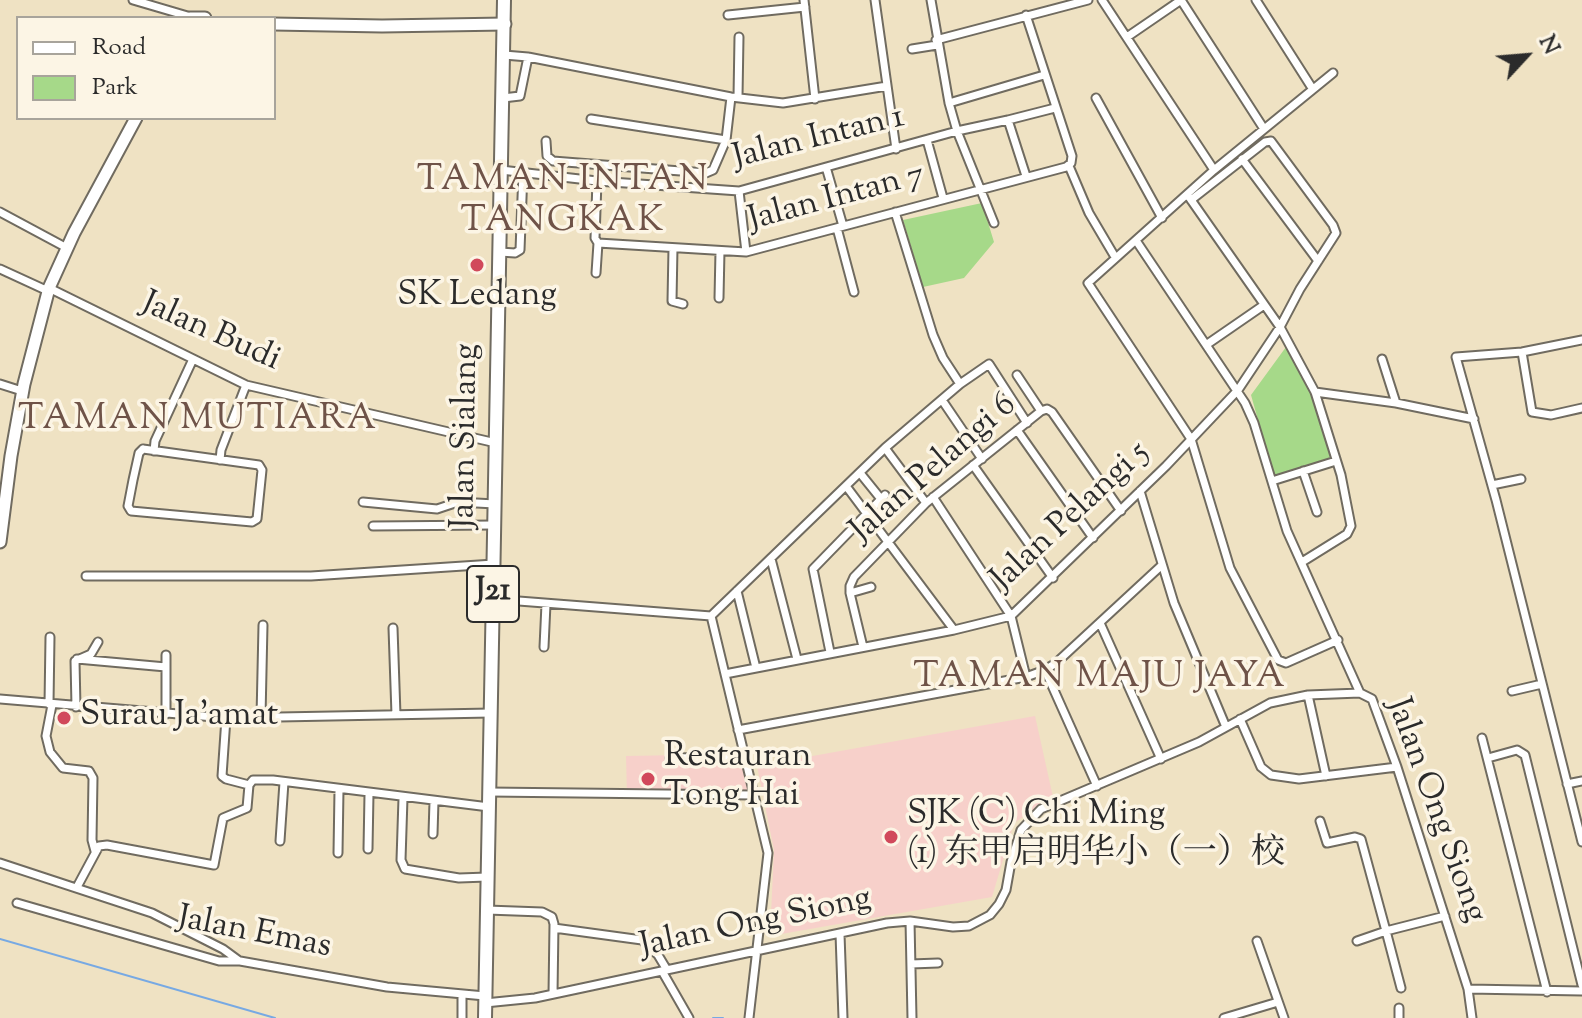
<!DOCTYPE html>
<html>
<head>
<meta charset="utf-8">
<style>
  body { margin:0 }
  #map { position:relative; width:1582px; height:1018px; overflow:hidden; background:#efe2c3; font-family:"Sorts Mill Goudy",serif }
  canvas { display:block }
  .legend { position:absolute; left:16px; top:16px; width:260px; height:104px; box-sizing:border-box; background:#fcf5e5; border:2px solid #a8a49b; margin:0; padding:10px 14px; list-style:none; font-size:24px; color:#2b2b2b }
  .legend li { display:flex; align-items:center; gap:16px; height:40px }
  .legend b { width:40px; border:2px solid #a8a49b }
  .north { position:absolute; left:1486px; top:16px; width:80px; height:80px; -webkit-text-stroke:6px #fcf5e5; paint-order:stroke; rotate:64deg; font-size:22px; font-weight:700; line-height:32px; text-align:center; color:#2b2b2b }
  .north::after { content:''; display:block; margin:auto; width:28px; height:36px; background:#2b2b2b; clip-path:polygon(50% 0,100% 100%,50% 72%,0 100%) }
</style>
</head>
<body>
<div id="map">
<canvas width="1582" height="1018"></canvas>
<ul class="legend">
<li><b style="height:10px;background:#fff"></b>Road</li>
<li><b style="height:22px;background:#a6d989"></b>Park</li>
</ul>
<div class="north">N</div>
</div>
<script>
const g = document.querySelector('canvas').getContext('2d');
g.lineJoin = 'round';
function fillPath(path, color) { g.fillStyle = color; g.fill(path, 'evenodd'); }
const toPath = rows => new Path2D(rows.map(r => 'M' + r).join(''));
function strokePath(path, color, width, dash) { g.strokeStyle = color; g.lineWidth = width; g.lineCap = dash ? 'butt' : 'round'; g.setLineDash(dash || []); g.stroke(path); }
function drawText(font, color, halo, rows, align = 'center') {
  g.font = font + ' "Sorts Mill Goudy","Noto Serif SC",serif'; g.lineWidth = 7; g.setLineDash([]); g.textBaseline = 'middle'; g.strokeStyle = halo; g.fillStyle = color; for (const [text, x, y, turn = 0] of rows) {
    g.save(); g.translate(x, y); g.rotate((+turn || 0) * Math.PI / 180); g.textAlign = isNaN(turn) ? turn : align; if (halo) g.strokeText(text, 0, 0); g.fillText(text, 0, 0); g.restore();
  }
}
const built = toPath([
  [1035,716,1053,797,1014,823,992,897,770,936,774,850,757,766],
  [741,754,751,798,627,796,626,756]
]);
const green = toPath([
  [982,203,994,242,964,278,923,287,903,220],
  [1286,347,1310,389,1332,458,1274,477,1251,395]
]);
const stream = toPath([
  [0,939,275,1018],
  [713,1018,723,1018]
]);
const street = toPath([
  [133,0,191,17],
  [804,0,815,99],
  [875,0,896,149],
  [931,0,949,103,957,131,994,223],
  [1102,0,1214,170],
  [1181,0,1264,129],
  [1256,0,1312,88],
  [728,15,805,7],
  [1127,37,1181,0],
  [936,40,1088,0],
  [912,49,937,45],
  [504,55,528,57,731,97,783,103,887,86],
  [1333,73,1214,170,1088,283,1191,439,1230,568,1278,660,1286,663,1338,640],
  [738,97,739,37],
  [503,98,520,96,528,57],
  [1096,98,1162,218],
  [949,103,1044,75],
  [591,119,726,140,731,97],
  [927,140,943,198],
  [546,141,547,156,553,161,706,173,713,170,726,140],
  [1242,159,1318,261],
  [1069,166,1089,213,1115,257],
  [826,167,843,226],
  [501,170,597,181,739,191,957,131,1008,120],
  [1026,176,1008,120,1055,108],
  [597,181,595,238,598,243,746,252,1066,167,1071,163,1072,156,1026,15],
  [739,191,746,252],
  [1189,197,1280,327,1315,392,1341,475,1351,526,1347,534,1302,562],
  [0,212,67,248],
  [895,212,933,335,943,358,960,384],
  [837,228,854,292],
  [1137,242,1245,403,1254,423,1287,531,1360,693],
  [673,248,672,301,683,304],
  [500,252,515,253,520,250,523,172],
  [0,269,48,291],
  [596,273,598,243],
  [49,288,246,385,496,443],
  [719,298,720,251],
  [1582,340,1522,352,1456,357,1496,500,1582,842],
  [1206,345,1264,305],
  [1522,352,1532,412,1551,415,1582,408],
  [1382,359,1396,403],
  [1017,375,1041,411],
  [0,384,22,391],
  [1315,392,1396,403,1474,419],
  [942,400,982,459],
  [1017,430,1093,538],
  [885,448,926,503],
  [143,449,259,465,262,470,257,519,252,522,131,511,128,506,133,480,139,453,143,449],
  [154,451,155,441,193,359],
  [220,460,221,450,246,385],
  [973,465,1053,578],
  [1303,471,1317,512],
  [860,473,881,499],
  [1272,481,1336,461],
  [1492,485,1521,479],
  [846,486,954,630],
  [1140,491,1174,603,1226,727],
  [933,497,1011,616,1026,677],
  [363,502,437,509,458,502,495,504],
  [373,526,494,525],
  [771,559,797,659],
  [86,576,311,576,494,564],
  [737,591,756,668],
  [850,593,871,587],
  [493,599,711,616],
  [711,616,885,448,960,384,989,364,1027,423],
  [711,616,768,853,749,1018],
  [1100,623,1161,759],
  [393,628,396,715],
  [544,647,546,604],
  [863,647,850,593,850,586,854,577,926,503,1041,411,1047,409,1052,412,1121,511],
  [830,652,813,569,885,495],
  [77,659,166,667],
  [1045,670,1097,786],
  [725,674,954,630,1011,616,1166,466,1238,390,1280,327,1300,289,1336,233,1333,225,1271,141,1265,142,1191,200],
  [1512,691,1542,684],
  [1308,695,1326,776],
  [0,699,226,718,491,713],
  [49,704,50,637],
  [52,705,46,736,50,752,63,768,89,771,93,778,92,840,95,851],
  [76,707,75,661,91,654,98,642],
  [166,714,166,655],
  [261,717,263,625],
  [226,718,222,776,226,779,249,785],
  [1240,719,1261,767,1271,775,1299,779,1397,767],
  [738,730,1026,677,1045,670,1056,663,1162,565],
  [1482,738,1547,992],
  [670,758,744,757],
  [1488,758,1517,750,1525,755,1582,985],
  [1567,784,1582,781],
  [489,792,753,795],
  [403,798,401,860,405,869,459,878,487,877],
  [1320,821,1327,843,1355,837,1361,839,1386,931,1445,916],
  [433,834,434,801],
  [280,841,284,782],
  [368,849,369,794],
  [338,853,339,790],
  [0,863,152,913,223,949,238,960],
  [77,887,99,846,107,845,214,865,223,818,247,808,249,785,253,780,273,780,489,807],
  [17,903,219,961,240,961,387,987,485,996],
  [487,910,542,912,552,917,554,924,553,994],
  [910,921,912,1018],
  [554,928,642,940,658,955,667,970],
  [840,934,843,1018],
  [1257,941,1284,1018],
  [1357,941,1386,931,1401,988],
  [911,964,938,963],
  [662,971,689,1018],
  [1468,989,1582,991],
  [485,1003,535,998,887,923,910,921,953,927,969,926,990,915,999,904,1006,890,1011,862,1021,830,1041,809,1199,742,1270,703,1308,695,1360,693,1372,699,1397,767,1468,989,1472,1018],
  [1399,1008,1399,1018],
  [462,1018,462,994],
  [1224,1018,1278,1002]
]);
const secondary = toPath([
  [190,18,205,18],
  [274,24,382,26,505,24],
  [0,542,11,456,24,384,49,288,74,233,136,118]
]);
const primary = toPath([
  [485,1018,504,0]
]);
const markers = [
  [477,265,8,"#d1495b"],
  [64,718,8,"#d1495b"],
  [648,779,8,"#d1495b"],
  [891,837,8,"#d1495b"]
];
const shields = [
  [493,594,52]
];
const shieldNames = [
  ["J21",493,594]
];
const streetNames = [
  ["Jalan Intan 1",819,140,-14],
  ["Jalan Intan 7",837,200,-15],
  ["Jalan Budi",210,334,24],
  ["Jalan Sialang",468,436,-89],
  ["Jalan Pelangi 6",935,470,-41],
  ["Jalan Pelangi 5",1072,518,-43],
  ["Jalan Ong Siong",1434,811,70],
  ["Jalan Ong Siong",756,925,-12],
  ["Jalan Emas",254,935,11]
];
const poiNames = [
  ["SK Ledang",477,298,"center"],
  ["Surau Ja'amat",80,718],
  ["Restauran",664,759],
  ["Tong Hai",664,798],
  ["SJK (C) Chi Ming",907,817],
  ["(1) 东甲启明华小（一）校",907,856]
];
const neighbourhoodNames = [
  ["TAMAN INTAN",563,183],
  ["TANGKAK",563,224],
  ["TAMAN MUTIARA",198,422],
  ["TAMAN MAJU JAYA",1100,680]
];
fillPath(built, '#f7d0ca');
fillPath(green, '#a6d989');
strokePath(stream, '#77a9e3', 2);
strokePath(street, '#706b60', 11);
strokePath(secondary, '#706b60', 15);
strokePath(primary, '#706b60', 16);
strokePath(street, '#fff', 7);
strokePath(secondary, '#fff', 11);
strokePath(primary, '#fff', 12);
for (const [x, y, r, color] of markers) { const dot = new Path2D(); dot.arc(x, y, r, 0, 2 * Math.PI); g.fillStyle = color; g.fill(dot); strokePath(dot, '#fcf5e5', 3); }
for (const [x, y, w] of shields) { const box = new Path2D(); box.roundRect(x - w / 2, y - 28, w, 56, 6); g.fillStyle = '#fcf5e5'; g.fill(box); strokePath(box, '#2b2b2b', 2); }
drawText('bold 32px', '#2b2b2b', null, shieldNames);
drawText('34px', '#2b2b2b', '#fcf5e5', streetNames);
drawText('34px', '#2b2b2b', '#fcf5e5', poiNames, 'left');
g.letterSpacing = '2px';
drawText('36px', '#6f5348', '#fcf5e5', neighbourhoodNames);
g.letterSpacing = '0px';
</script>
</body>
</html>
